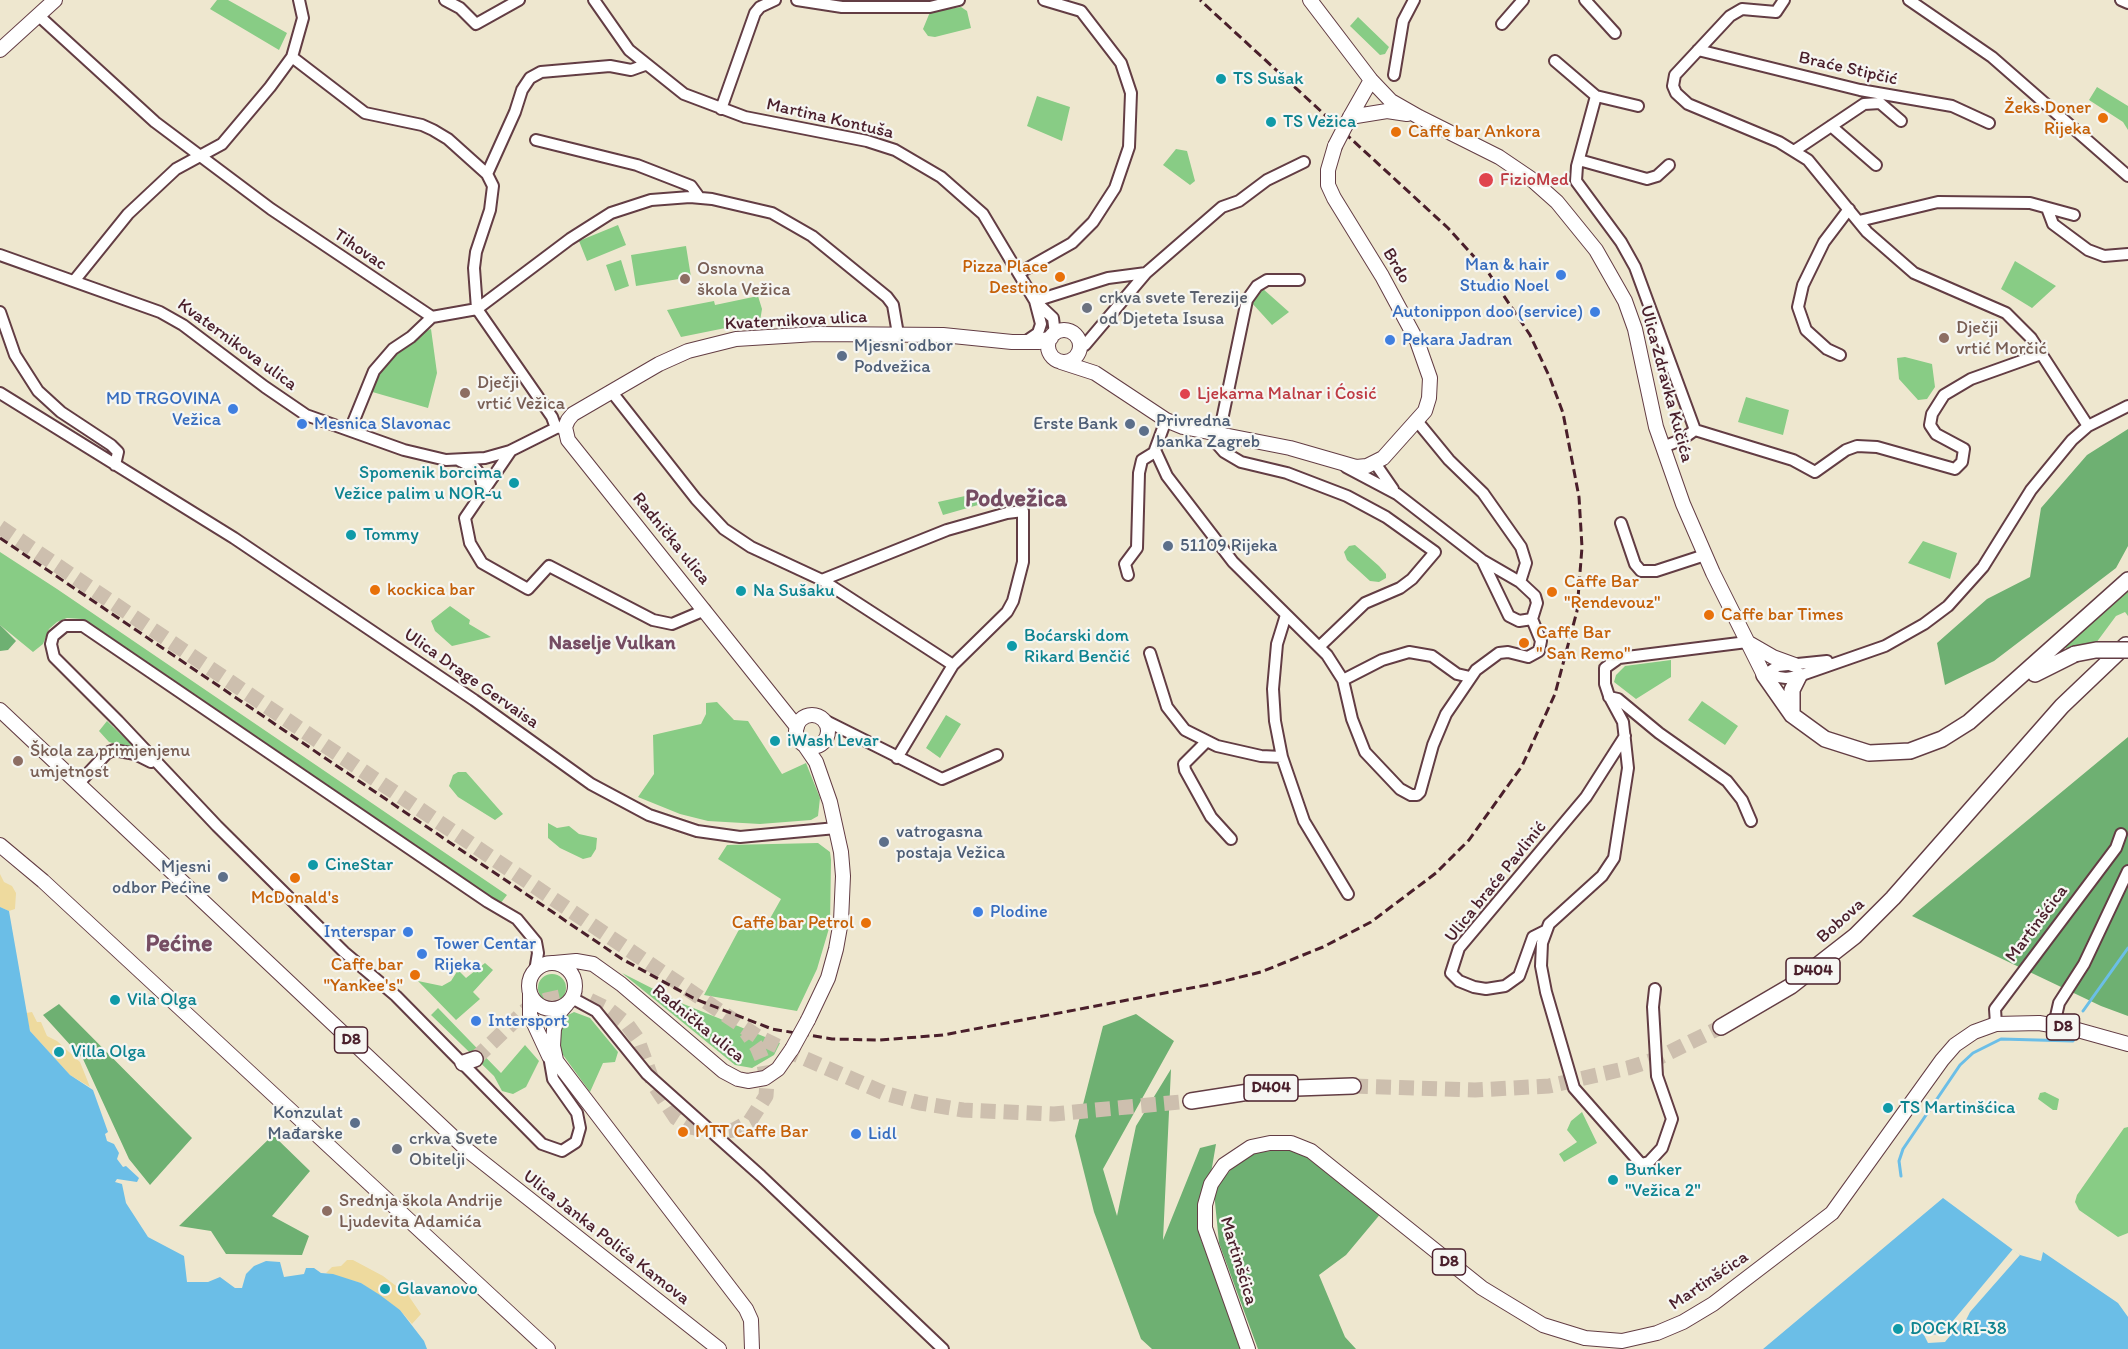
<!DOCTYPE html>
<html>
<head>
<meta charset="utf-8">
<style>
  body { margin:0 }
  canvas { display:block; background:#eee7cf }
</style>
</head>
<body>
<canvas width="2128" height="1349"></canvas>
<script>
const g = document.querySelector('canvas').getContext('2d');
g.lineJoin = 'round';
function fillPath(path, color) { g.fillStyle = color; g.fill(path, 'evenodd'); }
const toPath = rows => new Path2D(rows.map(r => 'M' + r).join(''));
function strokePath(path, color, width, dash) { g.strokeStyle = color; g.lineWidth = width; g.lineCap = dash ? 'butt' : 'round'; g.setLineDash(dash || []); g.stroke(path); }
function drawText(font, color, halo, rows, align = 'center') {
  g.font = font + ' Itim,sans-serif'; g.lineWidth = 4.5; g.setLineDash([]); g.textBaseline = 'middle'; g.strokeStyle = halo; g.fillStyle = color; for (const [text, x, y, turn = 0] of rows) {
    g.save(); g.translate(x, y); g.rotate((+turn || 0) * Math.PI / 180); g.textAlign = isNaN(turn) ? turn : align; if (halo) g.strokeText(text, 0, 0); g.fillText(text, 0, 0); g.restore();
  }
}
const green = toPath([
  [217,0,228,0,287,33,279,50,210,9],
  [961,7,967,11,971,28,935,37,928,36,923,29,930,12],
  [1358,17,1389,47,1385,54,1380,55,1350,26],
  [2097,87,2128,106,2128,130,2123,122,2089,100],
  [1037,96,1070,107,1062,141,1027,126],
  [1176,149,1187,151,1195,181,1190,185,1163,165],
  [618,225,626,245,587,261,579,241],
  [686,246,691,277,636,286,631,255],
  [621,260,629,286,615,291,606,265],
  [2015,261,2056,286,2032,308,2001,289],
  [1262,288,1289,312,1272,325,1251,302],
  [758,296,762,309,760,321,681,337,667,310,714,301,715,305],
  [431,329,437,373,428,408,369,391,380,370,392,355,419,334],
  [1905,357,1932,364,1935,387,1927,399,1918,400,1899,379,1897,358],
  [1746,397,1789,410,1783,435,1738,422],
  [974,494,978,505,943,515,938,502],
  [1923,541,1957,553,1950,579,1908,563],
  [1355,545,1379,566,1386,574,1386,578,1379,582,1370,581,1347,560,1344,552,1349,546],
  [0,552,57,589,507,895,500,904,82,619,67,618,57,622,49,629,43,644,33,652,0,625],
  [2128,591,2128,616,2125,612,2116,616,2096,643,2068,650,2065,647],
  [450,606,470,620,469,624,491,637,452,646,435,631,431,621],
  [1671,660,1671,677,1636,699,1614,682,1616,675,1625,666],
  [1702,701,1738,726,1725,745,1688,720],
  [717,702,734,720,748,721,782,774,806,763,820,798,818,816,811,820,760,824,708,821,680,814,638,797,654,774,653,735,701,724,706,714,706,703],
  [946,715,961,724,940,758,926,748],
  [107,721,133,746,131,748,109,742,99,731],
  [458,772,466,772,503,814,495,820,458,797,449,786,453,775],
  [548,823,557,828,569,826,579,834,597,838,596,849,591,857,583,859,560,848,548,838],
  [818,843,830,852,831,860,830,925,817,969,797,1011,704,995,743,922,763,931,781,899,718,859,727,845],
  [485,963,493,970,473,992,480,999,456,1020,418,981,442,986,451,981,458,970,466,978],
  [622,973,681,1003,780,1043,774,1055,752,1068,735,1065],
  '538 988a14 14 0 1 1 28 0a14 14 0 1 1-28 0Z',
  [438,1008,501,1073,525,1045,539,1061,526,1087,513,1094,502,1091,494,1076,431,1015],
  [574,1012,590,1018,618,1052,615,1062,603,1063,590,1092,558,1048,564,1017],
  [2045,1092,2059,1099,2057,1110,2053,1110,2038,1099,2040,1093],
  [1582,1112,1597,1143,1564,1162,1559,1154,1577,1142,1567,1130,1571,1121],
  [2128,1127,2128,1233,2118,1237,2079,1210,2075,1202,2077,1195,2124,1128]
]);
const forest = toPath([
  [2128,429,2128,546,2116,568,1994,661,1945,685,1937,643,1987,599,2030,577,2041,508,2087,455],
  [0,625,16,641,8,650,0,651],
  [2128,737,2128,1016,2101,1006,1912,916],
  [59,1004,192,1138,150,1185,129,1159,83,1059,43,1015],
  [1136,1014,1174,1041,1103,1169,1117,1216,1136,1126,1171,1069,1163,1240,1200,1148,1216,1144,1200,1237,1242,1349,1152,1349,1141,1339,1094,1212,1075,1136,1103,1026],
  [273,1135,310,1171,272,1216,309,1236,302,1255,226,1254,211,1231,179,1226],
  [1297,1149,1382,1212,1346,1255,1319,1275,1345,1337,1356,1349,1258,1349,1219,1243,1214,1192,1225,1176,1238,1162,1258,1152]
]);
const sand = toPath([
  [0,874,4,882,12,886,16,893,15,909,9,911,0,907],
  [32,1012,37,1022,41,1022,47,1036,57,1041,80,1062,90,1087,70,1075,30,1031,26,1013],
  [347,1260,353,1260,383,1276,408,1295,421,1314,412,1324,400,1310,361,1283,326,1273,332,1267,341,1266]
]);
const water = toPath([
  [0,907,9,911,30,1031,70,1075,93,1090,108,1132,105,1134,107,1141,114,1144,119,1153,117,1159,123,1167,126,1166,139,1178,137,1182,117,1179,115,1182,122,1184,126,1203,148,1237,184,1256,187,1282,208,1282,220,1277,235,1288,242,1288,246,1274,254,1266,266,1261,280,1262,284,1277,304,1274,306,1268,314,1268,321,1273,333,1274,361,1283,380,1295,400,1310,424,1341,427,1349,0,1349],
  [1943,1198,2020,1255,2041,1261,2043,1252,2118,1303,2128,1317,2128,1349,1763,1349]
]);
const pier = toPath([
  [2013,1249,2020,1255,1970,1312,1964,1324,1962,1321,1945,1342,1928,1343,1924,1335,1942,1334]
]);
const stream = toPath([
  [2083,1011,2128,948],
  [1901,1176,1899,1161,1903,1149,1960,1065,1973,1053,2001,1039,2073,1041,2075,1038]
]);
const highwayTunnel = toPath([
  [0,527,705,1001,757,1036,790,1052,884,1093,920,1103,963,1110,1054,1114,1191,1101],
  [475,1059,528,1008,546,1000,565,996,587,999,608,1009,626,1023,637,1038,654,1085,676,1118,690,1127,716,1132,734,1130,750,1121,766,1096,767,1081,764,1064,757,1047,746,1032],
  [1353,1086,1475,1090,1549,1086,1628,1068,1656,1059,1721,1027]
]);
const minor = toPath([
  [445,0,460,8,476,24,519,0],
  [594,0,629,50,684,94,745,117,867,141,895,150,941,177,983,214,1035,301,1041,324,1038,333,1025,342],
  [797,0,842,7,930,7,959,0],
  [1585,0,1615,33],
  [1784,0,1776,12,1742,9,1730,16,1675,75,1673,86,1676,93,1688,104,1779,142,1808,160,1867,232,1914,273,2006,313,2031,338,2088,426],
  [1909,0,1992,57,2128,176],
  [2121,0,2128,3],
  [39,16,155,122,271,209,432,317,477,309,570,239,611,213,651,200,690,197,712,199,772,213,812,236,887,297,893,305,898,334],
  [1502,24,1523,0],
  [1698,50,1860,90,1952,106,1989,123],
  [292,57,365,113,422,125,433,130,448,139,487,174,493,186,490,210,476,252,474,268,477,309,552,417,556,428],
  [1555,61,1596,96,1577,166,1576,181,1621,242,1635,267,1695,430],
  [1394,75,1403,21,1414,0],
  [1596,96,1638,106],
  [721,109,755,13,760,7,775,0],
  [1831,126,1876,165],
  [536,140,637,165,691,186,699,197],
  [1794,151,1864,104,1880,103,1901,121],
  [1579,160,1647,179,1657,176,1669,165],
  [487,174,515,112,522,90,530,78,541,72,610,66,631,70,645,65],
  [2047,208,2053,224,2088,250,2104,256,2128,254],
  [1859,221,1938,202,2030,203,2074,215],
  [0,255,160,312,183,325,265,387,306,415,404,450,446,460,485,458,510,451,556,428,565,427],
  [1019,273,1072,243,1093,222,1115,188,1129,147,1131,93,1121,63,1081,11,1044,0],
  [1299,280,1267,280,1257,286,1247,300,1217,444,1224,452,1241,462,1287,473,1347,496,1386,517,1435,552,1412,579,1400,588,1365,603,1319,647],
  [74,281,128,214,176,169,222,144,270,87,292,57,303,18,299,0],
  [1035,301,1108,278,1146,273],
  [1035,301,1053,318,1055,334],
  [0,312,15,355,38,391,61,412,111,445,118,452,115,465],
  [1085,345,1146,273,1222,207,1239,201,1267,180,1304,162],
  [1840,355,1827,349,1806,330,1798,307,1803,285,1824,242,1849,209],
  [611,391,696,499,724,529,751,547,822,580,953,665],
  [0,393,234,538,474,700,591,784,649,815,697,831,740,837,836,828],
  [1166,420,1155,450,1167,476,1233,562,1327,655,1343,680,1352,719,1365,752,1400,789,1411,795,1417,795,1420,792,1433,745,1446,714,1476,670,1499,653,1508,652,1528,657,1539,651,1541,641,1532,619],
  [1417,421,1449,460,1483,493,1521,547,1526,563,1520,582],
  [350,430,374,371,393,349,411,337,432,317],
  [1695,430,1793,460,1815,472,1846,450,1857,446,1877,447,1955,469,1962,462,1964,449,1936,434,1930,425,1932,414,1944,395,1971,379,2041,354],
  [1663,447,1681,440,1695,430],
  [510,452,465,518,470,543,482,563,528,589,549,566,653,620,672,624,705,610],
  [460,461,475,468,480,474,483,489],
  [1375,463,1393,489],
  [1346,467,1397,494,1482,560,1520,582,1535,596,1537,603,1532,619,1519,621,1509,616,1482,560],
  [1621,523,1635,564,1641,571,1656,571,1705,555],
  [1128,575,1125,564,1137,548,1139,473,1142,460,1155,452],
  [822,580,947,530,1007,513,1023,511,1023,562,1013,601,1007,612,953,665,897,758],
  [1286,615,1277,644,1273,689,1275,721,1282,757,1304,821,1348,894],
  [1150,653,1167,707,1185,730,1217,746,1261,756,1282,757],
  [1764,675,1786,678,1799,676,1885,646,1924,624,1948,606,1983,567,2031,490,2072,440,2088,426,2128,406],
  [1764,675,1778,666,1827,661],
  [1343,680,1382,660,1409,652,1432,656,1457,674,1470,677],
  [1609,697,1618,699,1659,733,1727,781,1742,800,1751,821],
  [822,719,942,779,997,755],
  [1205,743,1184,764,1185,770,1211,817,1231,839],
  [79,783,107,753,114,750,135,754,151,762],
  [1545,931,1533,937,1519,976,1505,986,1486,989,1474,987,1459,981,1451,973,1459,948,1586,797,1625,736],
  [535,971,538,953,536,942,517,919,488,902,83,626,65,626,53,636,51,644,54,657,118,721,217,826,344,952,396,996,542,1144,562,1151,576,1142,580,1128,577,1113,553,1079,549,1056],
  [1655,989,1653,1007,1657,1076,1672,1119,1662,1148,1649,1162,1641,1164,1574,1088,1546,992,1541,966,1542,943,1549,924,1602,876,1614,858,1628,768,1623,722,1609,696,1605,684,1605,668,1619,658,1747,642],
  [572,998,596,1011,647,1074,761,1176,943,1349],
  [1996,1024,1995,1009,2116,848,2121,834],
  [2054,1025,2059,1003,2084,964,2128,871]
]);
const major = toPath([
  [1310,0,1371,80,1391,101,1419,117,1499,157,1530,178,1557,202,1596,250,1625,301,1635,329,1656,427,1683,504,1713,573,1764,675],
  [0,50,55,0],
  [1350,117,1387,111,1407,114],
  [1350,117,1371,80],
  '1048 346a16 16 0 1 1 32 0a16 16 0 1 1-32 0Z',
  [1061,362,1095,373,1166,420,1183,427,1290,448,1356,467,1367,466,1383,458,1425,411,1429,398,1430,378,1417,341,1382,276,1334,198,1328,185,1328,170,1335,146],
  [1747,642,1773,657,1795,665],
  [0,710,466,1149,719,1349],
  '796 731a16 16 0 1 1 32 0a16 16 0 1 1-32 0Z',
  [797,727,568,440,565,427,568,420,573,414,659,364,688,351,736,339,816,334,943,335,1012,342,1039,342,1051,338],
  [803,743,816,762,830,802,841,852,843,876,841,921,836,949,828,978,808,1020],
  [0,845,43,881,548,1349],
  [554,963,576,961,593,964,621,984,723,1071,738,1079,748,1081,765,1078,778,1069,792,1049],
  '529 986a23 23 0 1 1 46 0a23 23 0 1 1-46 0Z',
  [530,992,530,1015,549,1056,557,1062,746,1309,751,1320,752,1349],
  [556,1060,553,1046,554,1029,560,1012,567,1004],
  [1248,1349,1205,1228,1205,1205,1211,1184,1224,1165,1251,1147,1270,1143,1291,1143,1311,1151,1482,1288,1543,1325,1585,1338,1622,1341,1657,1333,1683,1322,1713,1304,1832,1213,1942,1060,1955,1045,1974,1032,1996,1024,2039,1023,2074,1029,2128,1044]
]);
const highway = toPath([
  [2035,674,2075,654],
  [1764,675,1792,715,1825,739,1869,753,1910,751,1942,739,1969,722,2128,580],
  [1792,715,1792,690,1799,676],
  [1721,1027,1791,986,1855,936,1893,898,2062,706,2126,645],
  [463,1063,475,1059],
  [1191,1101,1268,1089,1353,1086]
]);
const rail = toPath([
  [0,538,622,959,695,999,772,1029,832,1039,880,1040,943,1035,1212,984,1261,972,1323,947,1371,922,1436,873,1469,840,1522,766,1555,694,1577,611,1582,547,1579,497,1563,413,1550,378,1530,335,1488,272,1448,228,1200,0]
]);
const majorBridge = toPath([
  [1335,146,1350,117],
  [792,1049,808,1020]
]);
const highwayBridge = toPath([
  [2075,654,2096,650,2128,650]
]);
const markers = [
  [1221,79,6,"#0f9aa8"],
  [2103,118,6,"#e8710a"],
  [1271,122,6,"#0f9aa8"],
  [1396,132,6,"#e8710a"],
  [1486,180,8,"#e0444e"],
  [1561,275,6,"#3f7fe0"],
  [1060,277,6,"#e8710a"],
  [685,279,6,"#8d6e63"],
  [1087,308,6,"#6b7280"],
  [1595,312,6,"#3f7fe0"],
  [1944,338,6,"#8d6e63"],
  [1390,340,6,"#3f7fe0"],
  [842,356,6,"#5c6f8a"],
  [465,393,6,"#8d6e63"],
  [1185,394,6,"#e0444e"],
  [233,409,6,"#3f7fe0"],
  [302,424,6,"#3f7fe0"],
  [1130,424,6,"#5c6f8a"],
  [1144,431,6,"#5c6f8a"],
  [514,483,6,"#0f9aa8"],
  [351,535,6,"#0f9aa8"],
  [1168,546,6,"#5c6f8a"],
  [375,590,6,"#e8710a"],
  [741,591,6,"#0f9aa8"],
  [1552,592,6,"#e8710a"],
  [1709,615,6,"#e8710a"],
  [1524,643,6,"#e8710a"],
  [1012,646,6,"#0f9aa8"],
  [775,741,6,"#0f9aa8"],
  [18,761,6,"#8d6e63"],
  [884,842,6,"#5c6f8a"],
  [313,865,6,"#0f9aa8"],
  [223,877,6,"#5c6f8a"],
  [295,878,6,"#e8710a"],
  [978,912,6,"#3f7fe0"],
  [866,923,6,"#e8710a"],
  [408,932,6,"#3f7fe0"],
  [422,954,6,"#3f7fe0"],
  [415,975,6,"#e8710a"],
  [115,1000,6,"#0f9aa8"],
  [476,1021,6,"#3f7fe0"],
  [59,1052,6,"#0f9aa8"],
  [1888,1108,6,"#0f9aa8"],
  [355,1123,6,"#5c6f8a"],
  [683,1132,6,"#e8710a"],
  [856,1134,6,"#3f7fe0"],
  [397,1149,6,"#6b7280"],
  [1613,1180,6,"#0f9aa8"],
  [327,1211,6,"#8d6e63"],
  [385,1289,6,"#0f9aa8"],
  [1898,1329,6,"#0f9aa8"]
];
const shields = [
  [1813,971,54],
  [2063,1027,33],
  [351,1040,33],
  [1271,1088,54],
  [1449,1262,33]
];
const shieldNames = [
  ["D404",1813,971],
  ["D8",2063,1027],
  ["D8",351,1040],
  ["D404",1271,1088],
  ["D8",1449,1262]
];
const streetNames = [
  ["Braće Stipčić",1848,69,13],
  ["Martina Kontuša",830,119,13],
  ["Tihovac",360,250,34],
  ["Brdo",1396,266,60],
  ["Kvaternikova ulica",796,321,-3],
  ["Kvaternikova ulica",237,345,36],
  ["Ulica Zdravka Kučića",1666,384,75],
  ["Radnička ulica",671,539,51],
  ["Ulica Drage Gervaisa",471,679,35],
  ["Ulica braće Pavlinić",1496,882,-51],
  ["Bobova",1841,921,-42],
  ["Martinšćica",2037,924,-53],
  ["Radnička ulica",698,1024,39],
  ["Ulica Janka Polića Kamova",606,1238,38],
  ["Martinšćica",1238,1261,73],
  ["Martinšćica",1709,1281,-34]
];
const cultureNames = [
  ["TS Sušak",1233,79],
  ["TS Vežica",1283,122],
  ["Spomenik borcima",502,473,"right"],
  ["Vežice palim u NOR-u",502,494,"right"],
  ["Tommy",363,535],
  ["Na Sušaku",753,591],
  ["Boćarski dom",1024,636],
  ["Rikard Benčić",1024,657],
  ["iWash Levar",787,741],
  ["CineStar",325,865],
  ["Vila Olga",127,1000],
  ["Villa Olga",71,1052],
  ["TS Martinšćica",1900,1108],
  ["Bunker",1625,1170],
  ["\"Vežica 2\"",1625,1191],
  ["Glavanovo",397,1289],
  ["DOCK RI-38",1910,1329]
];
const foodNames = [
  ["Žeks Doner",2091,108,"right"],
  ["Rijeka",2091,129,"right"],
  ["Caffe bar Ankora",1408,132],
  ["Pizza Place",1048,267,"right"],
  ["Destino",1048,288,"right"],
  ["Caffe Bar",1564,582],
  ["\"Rendevouz\"",1564,603],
  ["kockica bar",387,590],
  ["Caffe bar Times",1721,615],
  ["Caffe Bar",1536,633],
  ["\" San Remo\"",1536,654],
  ["McDonald's",295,898,"center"],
  ["Caffe bar Petrol",854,923,"right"],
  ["Caffe bar",403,965,"right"],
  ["\"Yankee's\"",403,986,"right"],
  ["MTT Caffe Bar",695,1132]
];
const healthNames = [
  ["FizioMed",1500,180],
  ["Ljekarna Malnar i Ćosić",1197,394]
];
const shopNames = [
  ["Man & hair",1549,265,"right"],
  ["Studio Noel",1549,286,"right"],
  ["Autonippon doo (service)",1583,312,"right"],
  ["Pekara Jadran",1402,340],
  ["MD TRGOVINA",221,399,"right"],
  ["Vežica",221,420,"right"],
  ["Mesnica Slavonac",314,424],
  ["Plodine",990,912],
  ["Interspar",396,932,"right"],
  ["Tower Centar",434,944],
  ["Rijeka",434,965],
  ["Intersport",488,1021],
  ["Lidl",868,1134]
];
const educationNames = [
  ["Osnovna",697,269],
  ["škola Vežica",697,290],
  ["Dječji",1956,328],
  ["vrtić Morčić",1956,349],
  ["Dječji",477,383],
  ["vrtić Vežica",477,404],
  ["Škola za primjenjenu",30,751],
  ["umjetnost",30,772],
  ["Srednja škola Andrije",339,1201],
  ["Ljudevita Adamića",339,1222]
];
const worshipNames = [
  ["crkva svete Terezije",1099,298],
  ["od Djeteta Isusa",1099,319],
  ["crkva Svete",409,1139],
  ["Obitelji",409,1160]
];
const serviceNames = [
  ["Mjesni odbor",854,346],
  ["Podvežica",854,367],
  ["Privredna",1156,421],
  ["banka Zagreb",1156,442],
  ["Erste Bank",1118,424,"right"],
  ["51109 Rijeka",1180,546],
  ["vatrogasna",896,832],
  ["postaja Vežica",896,853],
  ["Mjesni",211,867,"right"],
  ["odbor Pećine",211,888,"right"],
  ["Konzulat",343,1113,"right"],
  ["Mađarske",343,1134,"right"]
];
const neighbourhoodNames = [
  ["Naselje Vulkan",612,644]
];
const districtNames = [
  ["Podvežica",1016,500],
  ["Pećine",179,945]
];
fillPath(green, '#88cc85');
fillPath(forest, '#6eb072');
fillPath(sand, '#eeda9e');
fillPath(water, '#6bbee7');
fillPath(pier, '#eee7cf');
strokePath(stream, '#6bbee7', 3);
strokePath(highwayTunnel, '#cdbfae', 15, [15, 8]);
strokePath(minor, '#633d44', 14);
strokePath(major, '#633d44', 16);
strokePath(highway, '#633d44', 18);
strokePath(minor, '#fff', 10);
strokePath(major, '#fff', 14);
strokePath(highway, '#fff', 15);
strokePath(rail, '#4a1f2b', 3, [9, 4.5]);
strokePath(majorBridge, '#633d44', 16, []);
strokePath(highwayBridge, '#633d44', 18, []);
strokePath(majorBridge, '#fff', 14);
strokePath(highwayBridge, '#fff', 15);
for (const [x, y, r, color] of markers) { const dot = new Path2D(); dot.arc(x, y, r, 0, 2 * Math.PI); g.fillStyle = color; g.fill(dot); strokePath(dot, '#f6f6f2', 2); }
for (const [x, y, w] of shields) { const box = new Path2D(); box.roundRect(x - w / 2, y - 13, w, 26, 4.5); g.fillStyle = '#f6f6f2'; g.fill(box); strokePath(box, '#4a1f2b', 1.5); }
drawText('bold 16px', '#4a1f2b', null, shieldNames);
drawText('18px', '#4a1f2b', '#f6f6f2', streetNames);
drawText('18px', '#0d838f', '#f6f6f2', cultureNames, 'left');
drawText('18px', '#c56008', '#f6f6f2', foodNames, 'left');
drawText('18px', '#be3a42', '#f6f6f2', healthNames, 'left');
drawText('18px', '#366cbe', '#f6f6f2', shopNames, 'left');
drawText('18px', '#785e54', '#f6f6f2', educationNames, 'left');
drawText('18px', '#5b616d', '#f6f6f2', worshipNames, 'left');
drawText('18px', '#4e5e75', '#f6f6f2', serviceNames, 'left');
drawText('bold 20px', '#764d63', '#f6f6f2', neighbourhoodNames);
drawText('bold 24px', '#764d63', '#f6f6f2', districtNames);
</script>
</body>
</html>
